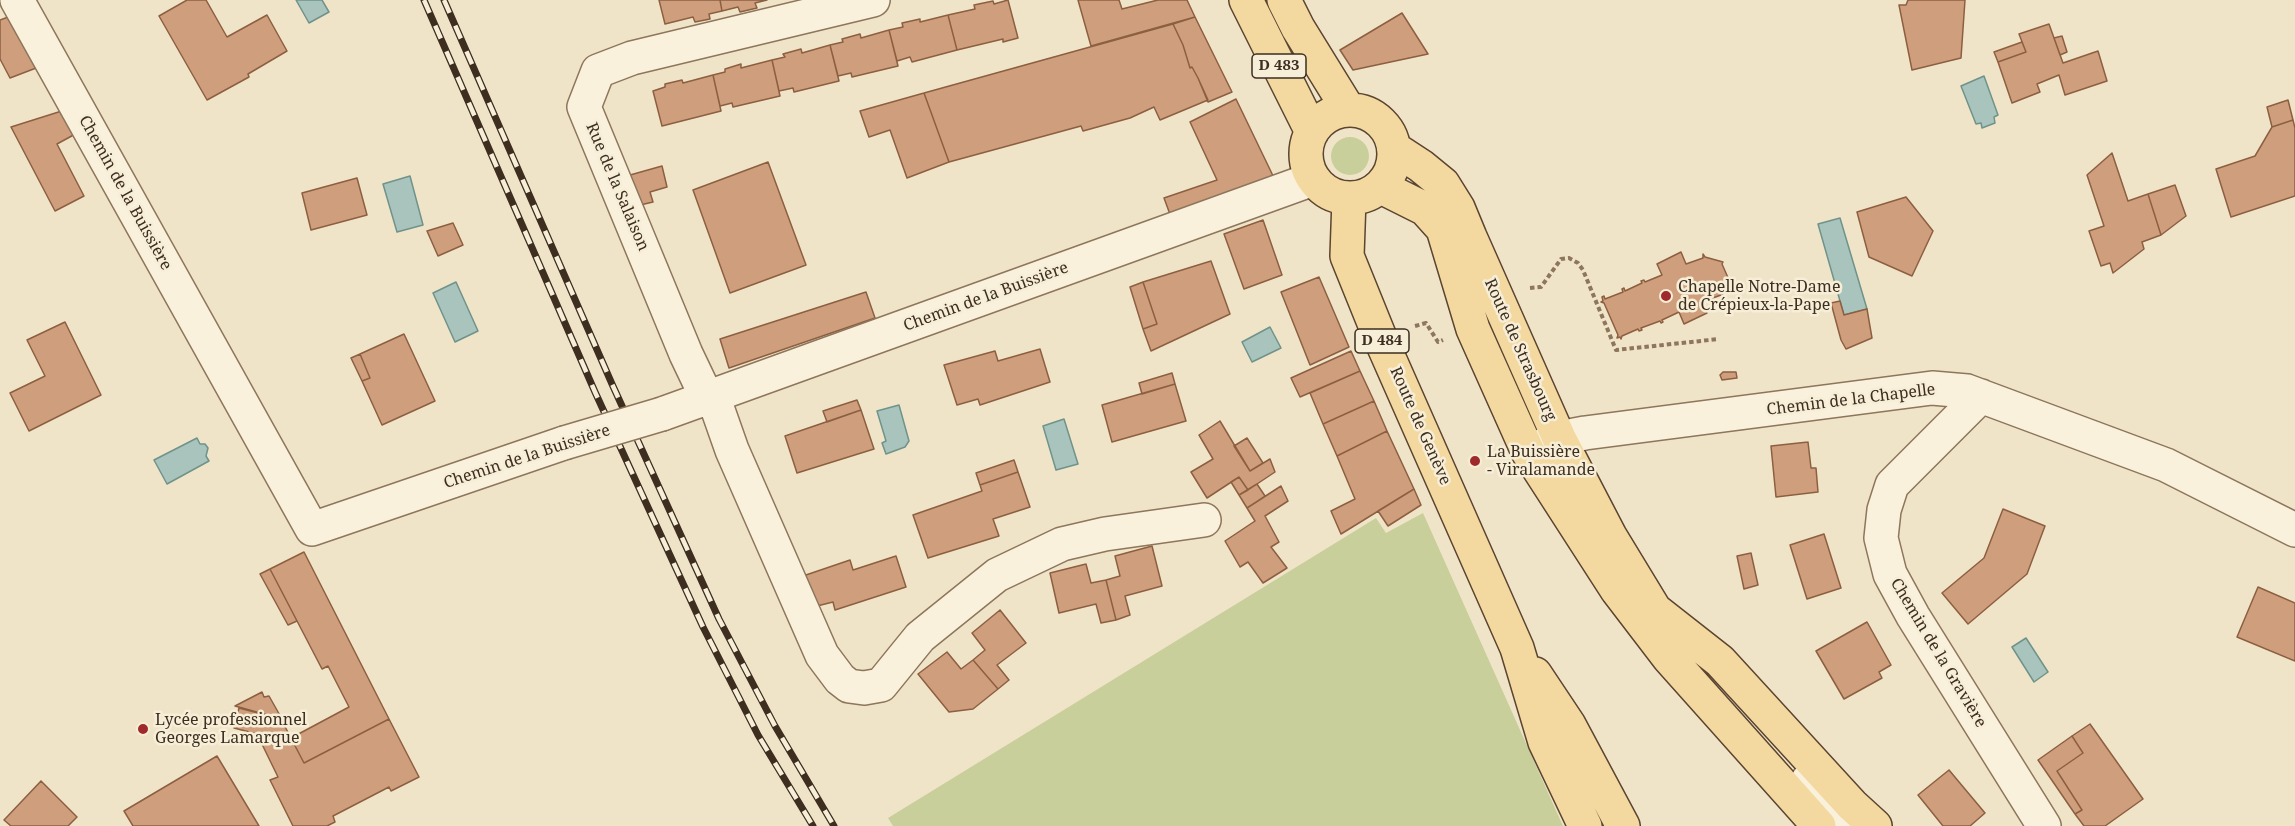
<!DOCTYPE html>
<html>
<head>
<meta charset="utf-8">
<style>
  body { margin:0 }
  canvas { display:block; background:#f0e4c8 }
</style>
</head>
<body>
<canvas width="2295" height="826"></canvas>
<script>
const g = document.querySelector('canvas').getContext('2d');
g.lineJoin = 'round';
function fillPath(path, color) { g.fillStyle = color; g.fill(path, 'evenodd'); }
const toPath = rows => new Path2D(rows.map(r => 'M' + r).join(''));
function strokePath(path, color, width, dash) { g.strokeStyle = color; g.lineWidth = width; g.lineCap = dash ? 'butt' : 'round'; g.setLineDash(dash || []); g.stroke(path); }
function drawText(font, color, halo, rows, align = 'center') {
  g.font = font + ' "Noto Serif",serif'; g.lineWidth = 5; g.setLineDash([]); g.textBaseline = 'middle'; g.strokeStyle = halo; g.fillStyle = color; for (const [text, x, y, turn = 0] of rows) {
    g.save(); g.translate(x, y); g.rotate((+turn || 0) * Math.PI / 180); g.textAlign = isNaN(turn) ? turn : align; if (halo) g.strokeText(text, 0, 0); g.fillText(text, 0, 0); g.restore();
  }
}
const green = toPath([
  '1331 156a19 19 0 1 1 38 0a19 19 0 1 1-38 0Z',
  [1423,513,1563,826,893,826,888,818,1376,518,1386,533]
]);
const water = toPath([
  [296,0,322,0,329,12,309,23,296,0],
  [1984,76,1998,115,1994,117,1995,123,1982,128,1981,123,1976,124,1961,86,1984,76],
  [410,176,423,225,397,232,383,184,410,176],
  [1840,218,1867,309,1844,315,1818,224,1840,218],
  [456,282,478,331,455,342,433,293,456,282],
  [1270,327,1281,348,1252,362,1242,342,1270,327],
  [899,405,909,441,905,447,886,454,882,443,886,441,877,411,899,405],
  [1064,419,1078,464,1056,470,1043,426,1064,419],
  [197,438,200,444,205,444,208,448,206,456,209,461,167,484,154,460,197,438],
  [2026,638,2048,672,2034,682,2012,647,2026,638]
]);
const building = toPath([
  [187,0,206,0,227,37,267,15,287,51,248,74,249,77,207,100,159,16,187,0],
  [659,0,720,0,722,11,709,14,710,19,695,22,693,17,665,24,659,0],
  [720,0,767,0,755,3,757,8,740,12,738,7,722,11,720,0],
  [1008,0,1018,38,1003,42,1003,39,957,50,948,15,975,9,974,5,993,1,994,4,1008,0],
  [1078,0,1119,0,1122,9,1158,0,1187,0,1195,17,1091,46,1078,0],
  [1908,0,1965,0,1961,58,1912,70,1899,5,1906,5,1908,0],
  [1402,13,1428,54,1353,70,1340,50,1402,13],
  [16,14,44,65,10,78,0,59,0,20,16,14],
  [948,15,957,50,912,62,910,57,897,61,889,30,903,27,902,23,920,19,920,22,948,15],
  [1195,17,1232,92,1208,102,1198,78,1192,67,1190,68,1183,45,1173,24,1195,17],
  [1173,24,1183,45,1190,68,1192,67,1198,78,1208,100,1160,120,1154,107,1130,118,1083,131,1081,126,949,162,924,93,1173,24],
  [2049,24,2063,63,2098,51,2107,81,2065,95,2059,75,2037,84,2040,92,2012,103,1998,62,2026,52,2019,34,2049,24],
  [889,30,898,66,852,77,851,73,838,76,830,45,843,42,842,39,860,34,861,38,889,30],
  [2062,36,2067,52,2060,55,2054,38,2062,36],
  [2022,42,2026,52,1998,62,1994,52,2022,42],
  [830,45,839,81,794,92,793,88,779,91,772,60,785,57,783,54,801,49,802,53,830,45],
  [772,60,780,96,733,107,732,103,720,106,713,75,725,72,725,69,741,64,741,68,772,60],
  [713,75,721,111,662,126,653,91,665,87,665,84,682,80,683,83,713,75],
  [924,93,949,162,907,178,890,130,869,137,860,111,924,93],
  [1236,99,1276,182,1171,217,1164,198,1217,180,1190,122,1236,99],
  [2288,100,2293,120,2272,127,2267,107,2288,100],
  [68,109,79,132,57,144,84,196,55,211,11,127,68,109],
  [2293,120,2295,128,2295,196,2231,217,2216,169,2255,156,2272,127,2293,120],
  [2112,153,2128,201,2148,194,2161,235,2142,242,2144,249,2113,273,2110,263,2101,266,2089,231,2104,226,2087,175,2112,153],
  [768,162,806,265,730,293,693,190,768,162],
  [662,166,667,187,650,192,653,202,636,206,623,177,662,166],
  [357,178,367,215,311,230,302,193,357,178],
  [2175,185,2186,216,2161,235,2148,194,2175,185],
  [1906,197,1933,231,1912,276,1869,257,1857,212,1906,197],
  [1263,220,1282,275,1244,289,1224,234,1263,220],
  [453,223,463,245,438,256,427,231,453,223],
  [1681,252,1686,264,1703,258,1703,254,1705,257,1723,262,1722,264,1729,280,1726,280,1722,293,1723,297,1721,295,1702,302,1707,313,1684,324,1679,312,1662,320,1663,322,1661,323,1660,321,1641,328,1642,330,1639,331,1638,329,1622,336,1621,339,1620,337,1617,338,1618,335,1604,303,1601,302,1603,301,1602,297,1604,296,1605,299,1623,292,1622,289,1624,288,1625,291,1642,283,1641,281,1644,280,1645,282,1662,275,1657,264,1681,252],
  [1211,261,1230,314,1151,351,1143,329,1157,324,1143,282,1211,261],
  [1319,277,1349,347,1310,365,1281,292,1319,277],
  [1143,282,1157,324,1143,329,1130,287,1143,282],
  [866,292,875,318,729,368,720,339,866,292],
  [1840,301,1844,315,1867,309,1872,338,1846,349,1841,340,1831,303,1840,301],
  [65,322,101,395,29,431,10,393,45,376,27,340,65,322],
  [404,334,435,401,382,425,362,381,370,378,360,354,404,334],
  [1040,349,1050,382,980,405,978,399,957,405,944,365,995,351,998,361,1040,349],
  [1351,351,1360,371,1300,397,1291,378,1351,351],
  [360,354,370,378,362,381,351,358,360,354],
  [1360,371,1374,401,1323,424,1310,393,1360,371],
  [1723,372,1736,372,1737,378,1722,380,1720,375,1723,372],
  [1172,373,1175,384,1142,394,1139,383,1172,373],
  [1175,384,1186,421,1112,442,1102,405,1175,384],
  [857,400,861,410,827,422,823,411,857,400],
  [1374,401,1387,431,1337,456,1323,424,1374,401],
  [861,410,874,449,797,473,785,436,861,410],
  [1220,421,1250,471,1270,459,1275,472,1248,490,1239,477,1207,498,1191,472,1213,459,1199,435,1220,421],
  [1387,431,1414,489,1341,534,1331,511,1355,499,1337,456,1387,431],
  [1247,438,1263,463,1250,471,1234,446,1247,438],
  [1808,442,1811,468,1816,468,1818,492,1776,497,1771,446,1808,442],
  [1014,460,1018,472,980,485,976,473,1014,460],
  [1018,472,1030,507,993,519,999,536,928,558,913,515,982,491,980,485,1018,472],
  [1239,477,1248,490,1239,495,1231,482,1239,477],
  [1257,484,1265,496,1247,508,1239,495,1257,484],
  [1281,486,1288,501,1265,516,1279,542,1271,547,1287,568,1263,583,1248,562,1240,567,1225,541,1255,521,1247,508,1281,486],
  [1414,489,1421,505,1388,526,1378,511,1414,489],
  [2003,509,2045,526,2027,574,1968,624,1942,593,1984,558,2003,509],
  [1824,534,1841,588,1807,599,1790,545,1824,534],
  [1152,546,1162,586,1125,596,1130,615,1116,620,1106,580,1120,576,1115,556,1152,546],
  [304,552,389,719,304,763,291,738,349,707,328,666,322,669,270,569,304,552],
  [1751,553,1758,585,1744,589,1737,556,1751,553],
  [896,556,906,587,835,610,833,602,813,607,803,576,850,560,853,570,896,556],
  [1086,564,1091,583,1106,580,1116,620,1101,623,1096,604,1059,613,1050,573,1086,564],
  [270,569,297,621,288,625,260,574,270,569],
  [2258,587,2295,603,2295,661,2237,637,2258,587],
  [1000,610,1026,643,997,665,1009,680,998,689,973,660,985,650,972,633,1000,610],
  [1867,622,1891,665,1879,672,1882,678,1844,699,1816,651,1867,622],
  [947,652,961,669,973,660,998,689,973,709,949,712,918,674,947,652],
  [262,692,264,697,269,696,282,719,235,706,262,692],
  [239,708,281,719,304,763,389,719,419,777,391,791,389,787,333,816,335,822,327,826,293,826,270,780,278,777,257,734,234,728,239,708],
  [2090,724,2143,799,2105,826,2084,826,2075,814,2082,810,2057,771,2083,753,2072,736,2090,724],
  [2072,736,2083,753,2057,771,2082,810,2075,814,2038,760,2072,736],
  [217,756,259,826,133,826,124,811,217,756],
  [1949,770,1985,813,1970,826,1943,826,1918,795,1949,770],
  [41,781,77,817,68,826,11,826,4,820,41,781]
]);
const path = toPath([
  [1530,288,1541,287,1561,259,1569,258,1578,263,1583,270,1616,350,1719,339],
  [1415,326,1426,323,1438,342,1443,340]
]);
const minor = toPath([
  [17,0,312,529,564,443],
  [713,396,732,450,822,655,840,679,849,686,864,688,881,685,920,637,997,575,1062,544,1105,534,1204,520],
  [1981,396,1892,485,1884,510,1881,538,1890,574,1913,616,2044,826],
  [707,398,686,354,584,107,598,71,632,58,873,0],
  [662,414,1313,179],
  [1535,449,1559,438,1585,433,1932,388,1967,391,2166,465,2295,530],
  [1808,780,1849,826]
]);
const major = toPath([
  [1246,0,1312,132],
  [1284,0,1298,28,1348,109],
  '1306 154a44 44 0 1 1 88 0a44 44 0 1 1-88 0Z',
  [1395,149,1421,166,1443,184,1458,208,1470,237,1559,438,1610,536,1655,610,1720,661,1852,805,1875,826],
  [1381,187,1425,209,1443,229,1473,329,1528,452,1617,590,1669,658,1819,826],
  [1349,199,1347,256,1381,340,1517,648,1545,742,1585,826],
  [1535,674,1569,725,1623,826]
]);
const rail = toPath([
  [424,0,595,392,703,627,758,735,813,826],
  [444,0,612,384,719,619,775,726,834,826]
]);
const minorBridge = toPath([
  [564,443,662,414]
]);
const markers = [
  [1666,296,6,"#9e2a2b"],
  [1475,461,6,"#9e2a2b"],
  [143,729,6,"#9e2a2b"]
];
const shields = [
  [1279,66,54],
  [1382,341,54]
];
const shieldNames = [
  ["D 483",1279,66],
  ["D 484",1382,341]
];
const streetNames = [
  ["Rue de la Salaison",617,187,67],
  ["Chemin de la Buissière",125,193,61],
  ["Chemin de la Buissière",986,297,-20],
  ["Route de Strasbourg",1520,350,66],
  ["Chemin de la Chapelle",1851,400,-7],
  ["Route de Genève",1420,426,66],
  ["Chemin de la Buissière",527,457,-18],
  ["Chemin de la Gravière",1938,653,59]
];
const poiNames = [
  ["Chapelle Notre-Dame",1678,287],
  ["de Crépieux-la-Pape",1678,305],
  ["La Buissière",1487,452],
  ["- Viralamande",1487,470],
  ["Lycée professionnel",155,720],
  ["Georges Lamarque",155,738]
];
fillPath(green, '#c9cf9b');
fillPath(water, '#a9c4bc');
strokePath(water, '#6f938a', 1.5);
fillPath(building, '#cf9f7d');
strokePath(building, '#8d5f41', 1.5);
strokePath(minor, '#8d765c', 36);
strokePath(major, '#5b4430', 36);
strokePath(path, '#8d765c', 4, [4.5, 3]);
strokePath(minor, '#faf1dc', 33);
strokePath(major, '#f3d9a0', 33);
strokePath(rail, '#3d2e20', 7);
strokePath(rail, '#f7eed8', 4.5, [14]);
strokePath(minorBridge, '#8d765c', 36, []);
strokePath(minorBridge, '#faf1dc', 33);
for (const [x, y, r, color] of markers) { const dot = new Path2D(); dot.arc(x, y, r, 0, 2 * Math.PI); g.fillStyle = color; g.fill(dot); strokePath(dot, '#f7eed8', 2); }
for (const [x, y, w] of shields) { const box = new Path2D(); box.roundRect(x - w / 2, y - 12, w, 24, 4.5); g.fillStyle = '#f7eed8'; g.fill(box); strokePath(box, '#3d2e20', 1.5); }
drawText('bold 15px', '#3d2e20', null, shieldNames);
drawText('16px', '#3d2e20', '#f7eed8', streetNames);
drawText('16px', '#3d2e20', '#f7eed8', poiNames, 'left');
</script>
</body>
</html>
